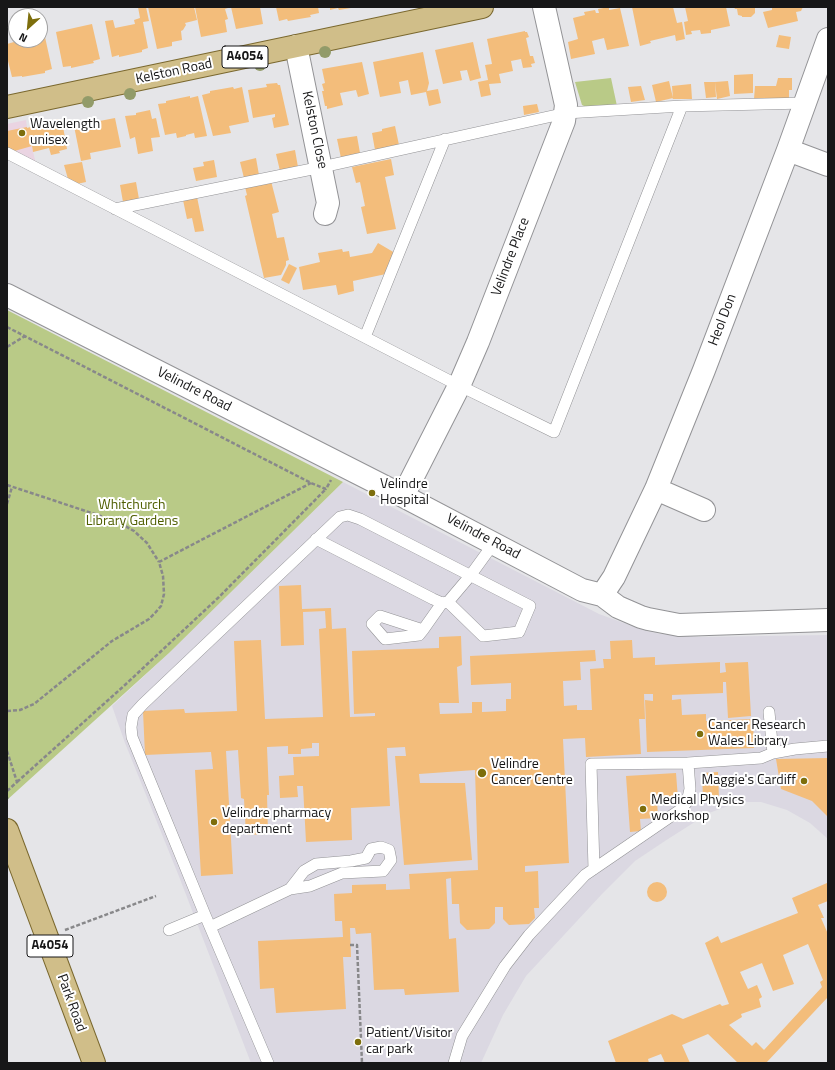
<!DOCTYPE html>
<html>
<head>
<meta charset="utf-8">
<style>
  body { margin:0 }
  #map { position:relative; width:835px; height:1070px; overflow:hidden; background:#e5e5e8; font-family:"Titillium Web",sans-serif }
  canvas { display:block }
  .frame { position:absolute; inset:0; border:8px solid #171718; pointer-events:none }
  .north { position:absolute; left:8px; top:8px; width:40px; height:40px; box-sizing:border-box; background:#fff; border:1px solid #a2a2a3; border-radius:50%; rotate:207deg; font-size:11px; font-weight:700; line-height:16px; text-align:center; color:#171718 }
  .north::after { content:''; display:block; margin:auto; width:14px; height:18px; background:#7d6e0c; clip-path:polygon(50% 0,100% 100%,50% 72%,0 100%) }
</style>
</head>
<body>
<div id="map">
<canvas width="835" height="1070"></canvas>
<div class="frame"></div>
<div class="north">N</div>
</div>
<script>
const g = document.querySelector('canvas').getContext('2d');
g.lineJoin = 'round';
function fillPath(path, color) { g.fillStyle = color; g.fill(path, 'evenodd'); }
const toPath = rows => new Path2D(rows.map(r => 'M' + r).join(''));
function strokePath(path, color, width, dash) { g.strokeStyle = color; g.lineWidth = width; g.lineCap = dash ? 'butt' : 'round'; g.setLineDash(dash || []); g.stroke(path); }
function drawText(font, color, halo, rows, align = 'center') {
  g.font = font + ' "Titillium Web",sans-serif'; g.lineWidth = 4; g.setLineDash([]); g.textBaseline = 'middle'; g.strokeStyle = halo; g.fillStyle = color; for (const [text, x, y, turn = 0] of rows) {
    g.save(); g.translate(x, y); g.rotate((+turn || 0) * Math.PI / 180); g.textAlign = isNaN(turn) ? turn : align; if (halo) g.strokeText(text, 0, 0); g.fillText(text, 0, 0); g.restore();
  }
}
const commercial = toPath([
  [26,120,27,127,36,164,7,149,7,124]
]);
const built = toPath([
  [343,482,599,614,643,630,660,634,700,637,828,635,828,839,810,823,787,810,761,802,745,802,728,806,709,813,668,839,635,861,602,894,526,976,503,1015,481,1063,251,1063,178,874,125,743,112,706,169,653]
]);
const green = toPath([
  [611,78,617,106,586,107,582,105,575,82],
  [7,310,343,482,169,653,7,800]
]);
const building = toPath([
  [138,7,146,7,149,21,143,22,148,48,142,50,142,52,119,57,119,55,112,57,105,21,113,20,115,28,135,24,134,20,140,18],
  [148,7,194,7,197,20,185,23,186,25,183,30,181,31,182,40,172,42,172,46,157,49],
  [195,7,231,7,225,9,228,19,225,20,227,32,201,37],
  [231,7,260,7,263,24,236,29],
  [276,7,318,7,319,13,310,15,311,17,299,19,288,21,287,19,279,21],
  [330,7,351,7,351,8,339,10,338,8,330,10],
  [609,7,609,10,620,8,629,46,607,50,604,38,592,41,595,54,571,59,568,42,578,39,573,18,585,15,584,12,595,10,596,13,599,13,598,9],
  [632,7,673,7,677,23,682,22,685,39,676,41,675,35,650,41,651,43,640,46],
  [685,7,726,7,730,26,711,30,711,33,701,34,700,30,691,31,692,34,686,35,684,22,688,21],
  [734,7,755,7,755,13,751,17,742,17,742,16,738,15,737,9,735,9],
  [772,7,803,7,801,11,796,12,798,21,768,28,763,12,772,10],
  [92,24,100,59,93,61,94,63,71,68,71,66,63,67,56,32],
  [525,31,525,32,527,32,529,37,526,38,530,56,533,56,535,63,531,64,532,67,523,68,521,59,511,61,513,71,499,74,501,83,489,84,491,95,481,97,478,82,488,80,485,65,492,64,487,39],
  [779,35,791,37,789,49,776,47],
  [45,37,52,69,45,71,45,73,22,77,22,76,12,77,7,57,7,44,21,40,40,40,40,38],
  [473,42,481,78,470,81,467,70,460,71,462,80,443,84,435,50],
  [423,52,429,83,427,91,438,89,441,103,429,106,426,92,411,95,408,80,399,82,401,93,380,97,373,62],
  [362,62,369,94,358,97,356,90,340,93,343,105,327,109,327,106,325,106,322,91,324,91,322,84,325,83,322,69],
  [753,74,753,93,734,94,734,75],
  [778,78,792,78,792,90,789,90,789,99,754,99,755,86,776,86],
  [669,81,673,98,656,102,652,85],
  [728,81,730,96,717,99,715,82],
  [704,82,715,82,716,97,706,98],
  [277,83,278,85,280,85,289,125,274,128,272,118,275,117,275,114,253,118,248,90,267,87,266,84],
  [691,84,692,99,673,99,672,86],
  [641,86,645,100,631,102,628,87],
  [233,87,234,89,242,87,249,122,229,126,231,133,213,136,202,95,210,93,210,91],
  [190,96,190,98,198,96,207,136,195,138,194,133,186,135,186,136,177,138,176,133,165,135,158,104,166,103,166,101],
  [537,104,539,112,524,115,523,106],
  [150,110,152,119,156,118,160,137,151,138,153,151,138,154,135,137,130,139,125,116,136,115,136,113],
  [115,118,121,147,90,153,91,159,81,161,74,126],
  [60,119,61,121,62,121,67,149,59,151,60,153,51,155,49,148,33,152,32,146,11,152,7,149,7,131,27,127,27,128,34,126,34,125,54,122,53,120],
  [395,126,399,145,375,150,372,133,382,131,382,129],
  [357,136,360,153,341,158,337,139],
  [295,150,298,167,280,171,276,154],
  [256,158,259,175,244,178,240,162],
  [391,159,394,175,385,177,396,229,367,234,361,207,365,206,360,182,356,183,352,167],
  [214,160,217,177,196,181,193,168,204,166,203,162],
  [82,162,86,182,77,184,68,179,64,165],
  [271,181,279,212,272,214,277,238,284,237,289,260,286,261,286,265,281,275,264,278,245,196,247,195,245,187],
  [136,182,139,199,123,202,120,185],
  [197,197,204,231,195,232,192,218,187,219,183,200],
  [378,243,395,253,386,274,353,281,354,291,338,295,336,285,303,290,299,267,320,262,318,253,342,249,343,252,349,251,350,257,372,253],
  [289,264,297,268,289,284,281,280],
  [301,585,302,609,331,608,332,629,346,628,350,717,375,716,375,713,354,714,352,651,439,648,439,637,461,636,462,665,457,667,459,703,439,703,440,714,472,713,472,702,482,702,482,712,506,711,506,699,511,699,511,683,471,685,470,656,595,650,596,661,580,662,581,680,563,681,564,706,577,705,577,710,592,710,590,669,604,668,603,659,611,659,610,641,632,640,633,658,655,657,655,665,720,662,720,673,726,672,725,663,748,662,751,716,728,718,726,682,723,682,723,693,672,695,672,700,681,699,682,715,706,714,706,721,753,719,754,748,647,752,645,700,653,701,653,694,644,694,645,719,639,719,641,754,586,757,585,738,563,739,569,863,525,866,525,872,538,871,539,908,534,908,535,918,529,924,509,925,503,919,503,907,495,907,495,923,489,929,467,930,460,923,459,904,452,904,451,878,446,879,449,939,456,938,459,992,405,995,404,989,374,990,371,933,356,934,355,928,350,928,351,957,343,957,346,1009,276,1013,274,988,260,989,258,941,343,937,342,921,335,921,334,894,352,893,352,885,386,884,386,890,410,889,409,874,478,870,475,770,419,774,420,783,465,783,472,860,404,865,395,756,406,756,405,747,387,748,390,806,351,808,352,840,306,842,303,786,297,786,298,797,280,798,279,776,294,775,293,757,319,756,319,743,312,743,312,748,301,749,301,754,288,754,288,746,267,747,269,795,267,795,268,834,246,835,244,799,241,798,238,750,226,751,233,874,201,876,195,770,213,769,211,752,145,755,143,711,184,709,185,713,237,711,234,641,261,640,265,719,323,717,319,629,326,628,325,611,303,612,304,645,281,646,279,586],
  [828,758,828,817,812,801,781,789,776,759],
  [718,772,719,799,703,799,702,773],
  [676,773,678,799,657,800,658,818,640,819,641,831,630,832,626,776],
  '647 892a10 10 0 1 1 20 0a10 10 0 1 1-20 0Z',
  [827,883,828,901,818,905,824,918,821,918,828,934,828,997,766,1063,738,1063,708,1034,682,1045,690,1063,665,1063,661,1054,648,1059,649,1063,616,1063,608,1041,672,1014,683,1019,720,1004,722,1006,729,1004,705,943,718,936,721,943,798,913,792,898],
  [808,944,823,980,820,982,822,987,764,1050,756,1042,752,1046,729,1025,742,1017,741,1014,761,1007,759,999,762,997,757,985,748,989,740,972,762,963,773,991,794,984,783,955]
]);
const path = toPath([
  [7,327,311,483,326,489,331,480],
  [7,347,25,336],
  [7,485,116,521,134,531,147,543,159,562],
  [7,504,12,487],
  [7,711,20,710,34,704,112,641,149,619,155,613,161,606,164,594,163,576,159,562,311,483],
  [7,751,17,782,7,791],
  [17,782,126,684,219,597,326,489],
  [7,798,8,799],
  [65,930,156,896],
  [350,945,357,945,362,1063]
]);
const lane = toPath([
  [7,153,448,380,554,432,682,106],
  [115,209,322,167,566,113,682,106,805,103],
  [365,337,445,139],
  [316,539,433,599,442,603,448,602,470,576,494,543],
  [423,630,380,616,372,624,385,639,419,635,423,630,442,603],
  [769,712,773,753],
  [594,869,591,764,688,763],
  [210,927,290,889,310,886,342,873,383,871,391,860,389,850,381,847,371,849,366,858,351,861,316,864,304,871,290,889],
  [169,930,205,915],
  [268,1063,205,915,132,737,131,727,133,715,143,704,340,517,348,515,360,519,530,606,519,632,483,636,448,602],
  [454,1063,462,1036,505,966,529,935,585,875,680,810,687,802,690,789,688,763,761,758,773,753,795,749,828,746]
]);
const street = toPath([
  [296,46,328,203,325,214],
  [788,150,828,165],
  [7,295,403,496,582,590,602,595,618,607,641,617,648,619,679,625,828,620],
  [656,489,704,510],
  [403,496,459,386,478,342,564,121,566,105,544,7],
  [602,595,614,577,656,489,704,370,788,150,828,39]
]);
const primary = toPath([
  [7,107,482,7],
  [7,830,94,1063]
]);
const trees = [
  [325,52],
  [260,65],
  [130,94],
  [88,102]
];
const markers = [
  [22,133,4,"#7d6e0c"],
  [372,493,4,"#7d6e0c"],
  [700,734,4,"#7d6e0c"],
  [482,773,5,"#7d6e0c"],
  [804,781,4,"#7d6e0c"],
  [643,809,4,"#7d6e0c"],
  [214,822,4,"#7d6e0c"],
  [358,1042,4,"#7d6e0c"]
];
const shields = [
  [245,57,46],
  [50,946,46]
];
const shieldNames = [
  ["A4054",245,57],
  ["A4054",50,946]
];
const streetNames = [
  ["Kelston Road",174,72,-12],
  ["Kelston Close",314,130,78],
  ["Velindre Place",511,257,-69],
  ["Heol Don",723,320,-69],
  ["Velindre Road",194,390,27],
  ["Velindre Road",483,537,28],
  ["Park Road",71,1003,70]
];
const poiNames = [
  ["Wavelength",30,125],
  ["unisex",30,141],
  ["Velindre",380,485],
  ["Hospital",380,501],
  ["Cancer Research",708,726],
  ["Wales Library",708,742],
  ["Velindre",491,765],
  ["Cancer Centre",491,781],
  ["Maggie's Cardiff",796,781,"right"],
  ["Medical Physics",651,801],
  ["workshop",651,817],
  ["Velindre pharmacy",222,814],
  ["department",222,830],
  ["Patient/Visitor",366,1034],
  ["car park",366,1050]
];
const parkNames = [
  ["Whitchurch",132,506],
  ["Library Gardens",132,522]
];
fillPath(commercial, '#ead4e2');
fillPath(built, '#dbd8e2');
fillPath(green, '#b9ca87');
fillPath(building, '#f3bd7b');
strokePath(lane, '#939396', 12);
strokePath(street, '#939396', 24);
strokePath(primary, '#7a682e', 24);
strokePath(path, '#88888a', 2.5, [4, 2]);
strokePath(lane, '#fff', 11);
strokePath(street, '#fff', 22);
strokePath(primary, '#d0be89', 22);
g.fillStyle = '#929b69';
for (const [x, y] of trees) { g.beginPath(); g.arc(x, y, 6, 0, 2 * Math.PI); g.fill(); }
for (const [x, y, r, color] of markers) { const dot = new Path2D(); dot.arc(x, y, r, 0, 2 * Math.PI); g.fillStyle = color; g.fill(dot); strokePath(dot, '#fff', 1.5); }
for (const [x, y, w] of shields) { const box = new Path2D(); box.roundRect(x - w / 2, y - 11, w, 22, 3); g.fillStyle = '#fff'; g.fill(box); strokePath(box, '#171718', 1); }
drawText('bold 13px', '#171718', null, shieldNames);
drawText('14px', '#171718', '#fff', streetNames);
drawText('14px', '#171718', '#fff', poiNames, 'left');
drawText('14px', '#4f5e01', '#fff', parkNames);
</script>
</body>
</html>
